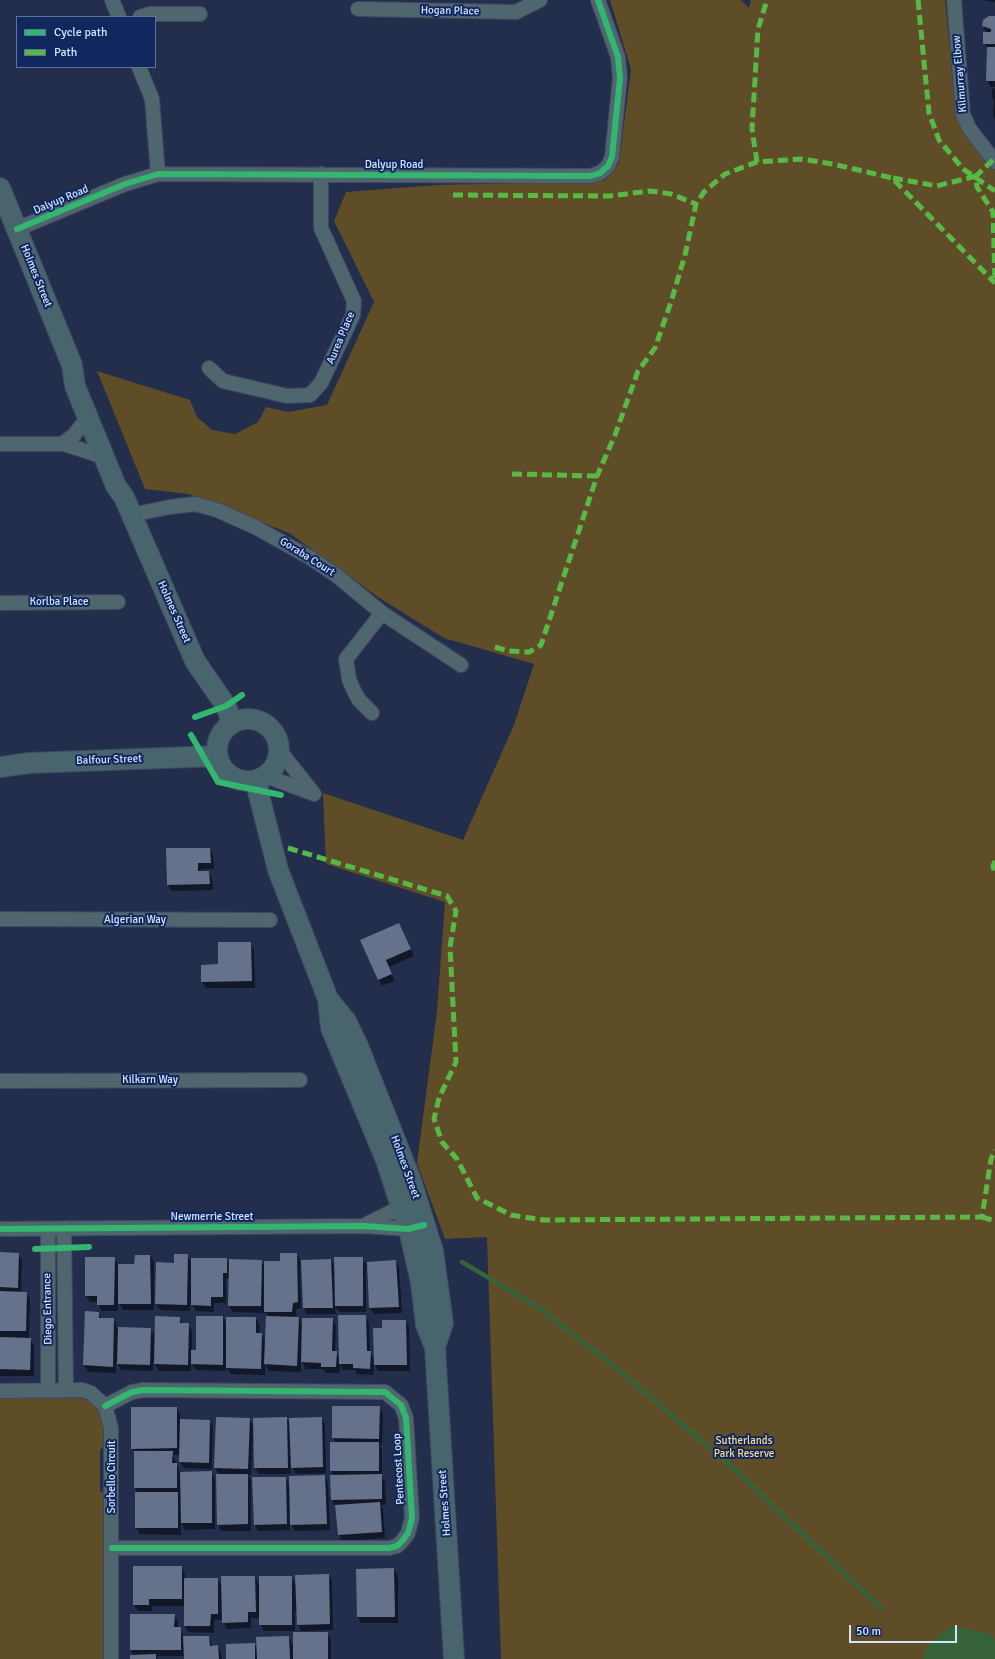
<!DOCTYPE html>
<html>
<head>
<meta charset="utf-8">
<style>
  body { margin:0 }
  #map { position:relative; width:995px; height:1659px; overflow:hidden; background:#222e4c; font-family:Signika,sans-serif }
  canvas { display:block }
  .legend { position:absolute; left:16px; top:16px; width:140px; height:52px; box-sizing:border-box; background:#10285d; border:1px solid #5e729d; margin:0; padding:5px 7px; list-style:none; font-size:12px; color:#d4e2fd }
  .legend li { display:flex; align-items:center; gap:8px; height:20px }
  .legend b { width:20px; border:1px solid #5e729d }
  .scale { position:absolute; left:849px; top:1625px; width:108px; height:18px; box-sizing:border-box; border:2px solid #d4e2fd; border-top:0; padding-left:5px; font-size:12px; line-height:14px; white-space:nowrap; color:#d4e2fd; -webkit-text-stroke:3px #10285d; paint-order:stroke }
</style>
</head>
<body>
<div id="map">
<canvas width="995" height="1659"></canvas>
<ul class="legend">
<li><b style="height:5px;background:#33b770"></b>Cycle path</li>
<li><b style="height:5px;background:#58b947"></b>Path</li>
</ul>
<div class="scale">50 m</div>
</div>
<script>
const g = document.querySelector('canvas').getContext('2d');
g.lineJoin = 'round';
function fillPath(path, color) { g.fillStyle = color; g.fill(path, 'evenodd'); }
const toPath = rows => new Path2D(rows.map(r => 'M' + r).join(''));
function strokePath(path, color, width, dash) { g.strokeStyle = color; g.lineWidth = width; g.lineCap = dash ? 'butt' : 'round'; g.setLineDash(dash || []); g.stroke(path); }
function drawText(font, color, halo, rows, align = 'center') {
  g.font = font + ' Signika,sans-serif'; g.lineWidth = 4; g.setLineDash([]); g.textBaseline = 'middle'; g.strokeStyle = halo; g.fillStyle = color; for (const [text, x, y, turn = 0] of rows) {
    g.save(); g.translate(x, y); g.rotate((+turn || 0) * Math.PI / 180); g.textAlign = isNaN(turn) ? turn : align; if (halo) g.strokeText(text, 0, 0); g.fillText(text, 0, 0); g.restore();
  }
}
const green = toPath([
  [610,0,741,0,749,8,751,0,945,0,957,120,995,165,995,1659,501,1659,487,1237,445,1239,417,1163,437,1011,445,902,326,864,323,793,463,840,514,725,534,664,444,638,381,599,289,533,188,494,145,489,97,371,190,400,197,417,212,430,235,434,258,422,266,407,288,412,327,405,374,302,334,221,346,192,437,185,604,181,619,163,631,69],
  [65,1396,84,1399,90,1402,98,1410,103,1419,105,1431,105,1445,100,1450,100,1491,105,1493,105,1659,0,1659,0,1397]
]);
const water = toPath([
  [951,1626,987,1633,995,1639,995,1659,923,1659,928,1645]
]);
const shadow = toPath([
  [982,0,995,0,995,9,995,2],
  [995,17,995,87,991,87,987,81,988,50,984,43,987,33,983,26],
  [995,88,995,120,993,116,994,100,992,97,992,89],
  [210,849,213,855,214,869,201,869,201,872,209,872,212,878,213,890,171,891,168,885],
  [399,924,414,956,389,967,395,981,382,986,361,941],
  [250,943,254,949,255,988,206,988,202,982,220,965],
  [0,1253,18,1254,22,1260,21,1293,26,1293,30,1299,29,1338,34,1345,34,1376,0,1376],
  [297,1254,300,1260,301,1309,296,1309,296,1318,299,1318,303,1326,332,1319,336,1326,335,1352,340,1358,365,1316,369,1323,370,1352,375,1360,383,1329,406,1321,409,1327,410,1371,378,1371,374,1363,373,1375,357,1374,355,1370,343,1370,340,1364,340,1373,326,1373,323,1369,306,1369,301,1360,301,1372,269,1371,265,1363,265,1375,231,1374,226,1367,226,1371,196,1370,191,1363,191,1371,159,1371,153,1361,153,1371,121,1370,116,1361,116,1373,88,1372,84,1365,86,1312,98,1313,102,1319,114,1319,117,1328,150,1329,156,1337,179,1318,183,1324,188,1324,192,1331,192,1351,197,1351,223,1317,227,1325,256,1318,260,1325,259,1334,261,1334,266,1342,268,1317,266,1313,233,1312,229,1306,229,1279,226,1279,226,1303,214,1303,214,1312,196,1311,190,1302,190,1311,160,1310,156,1304,175,1264,187,1255,192,1263,226,1259,230,1265,261,1261,265,1267,281,1262],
  [150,1256,154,1262,154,1310,123,1310,118,1301,118,1311,101,1311,98,1302,90,1302,86,1296,114,1258,118,1265,135,1265],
  [362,1258,368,1267,395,1261,399,1267,402,1313,374,1314,370,1308,368,1268,366,1268,366,1312,339,1312,335,1306,336,1314,307,1314,304,1308,331,1260,335,1268],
  [379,1407,383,1414,382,1445,379,1445,382,1449,382,1477,385,1482,386,1505,381,1505,383,1509,385,1538,342,1541,339,1535,335,1506,332,1500,335,1476,331,1471,336,1443,333,1437],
  [176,1408,180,1414,180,1420,210,1421,213,1427,212,1469,184,1468,180,1462,180,1455,173,1455,180,1473,211,1473,215,1479,215,1529,185,1530,181,1523,181,1535,140,1534,136,1528,136,1493,138,1493,135,1488,135,1453,132,1448],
  [286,1418,291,1426,321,1418,325,1424,326,1473,296,1474,291,1466,291,1474,259,1474,255,1468,255,1430,253,1430,251,1475,248,1475,251,1481,251,1531,221,1531,218,1524,219,1475,215,1467,249,1419,255,1428],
  [325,1476,328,1483,330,1530,295,1531,290,1523,290,1530,258,1531,255,1525,285,1478,290,1486],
  [181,1567,185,1574,185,1579,218,1579,222,1587,255,1577,260,1586,291,1577,296,1585,328,1575,332,1581,333,1630,301,1631,298,1625,297,1611,295,1611,295,1631,264,1631,260,1624,260,1618,251,1618,251,1628,227,1629,223,1620,214,1620,214,1633,188,1632,185,1626,185,1606,152,1606,152,1611,138,1611,134,1605],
  [394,1569,398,1576,398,1623,361,1623,358,1617],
  [174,1615,178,1621,178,1628,180,1628,184,1637,209,1637,213,1647,218,1646,221,1653,222,1659,185,1659,185,1656,156,1656,158,1659,131,1659,134,1656,131,1650],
  [327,1633,331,1640,331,1659,227,1659,254,1644,258,1650,289,1637,294,1647]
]);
const stream = toPath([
  [462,1262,541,1309,620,1371,731,1466,881,1608]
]);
const building = toPath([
  [989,16,995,16,995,44,983,44,983,32,991,32,991,29,982,26,983,20],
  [987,47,995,47,995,81,986,81],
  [166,848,210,848,211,863,198,863,198,871,209,871,210,884,167,885],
  [399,923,411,949,386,960,392,974,378,980,360,940],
  [218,942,251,942,252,981,201,982,201,965,218,964],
  [0,1252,19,1253,18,1288,0,1287],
  [280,1253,297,1253,298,1302,293,1303,292,1312,264,1312,264,1261,280,1261],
  [174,1254,188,1254,187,1305,155,1304,156,1262,174,1263],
  [135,1255,150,1255,151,1304,118,1304,118,1264,134,1264],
  [85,1257,115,1257,114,1305,97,1305,97,1296,85,1296],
  [334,1257,363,1257,363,1306,335,1306],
  [191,1258,227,1258,227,1273,223,1273,223,1297,211,1297,211,1306,191,1305],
  [229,1259,262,1260,261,1306,228,1306],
  [331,1259,333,1308,303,1308,301,1260],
  [396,1260,399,1307,369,1308,367,1262],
  [0,1291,27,1292,26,1331,0,1331],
  [85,1311,99,1312,99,1318,114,1318,113,1367,83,1365],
  [338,1315,366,1315,367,1351,371,1351,370,1369,353,1368,353,1364,339,1364],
  [155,1316,180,1317,180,1323,189,1323,188,1365,154,1364],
  [196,1316,223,1316,223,1365,191,1364,191,1350,196,1350],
  [266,1316,299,1317,297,1366,264,1364],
  [226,1317,256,1317,256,1333,262,1333,261,1369,226,1368],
  [302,1318,333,1318,332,1351,337,1351,336,1367,321,1367,321,1363,301,1362],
  [382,1320,406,1320,407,1365,374,1365,373,1328,382,1328],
  [118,1327,151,1328,150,1365,117,1364],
  [0,1337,31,1338,30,1370,0,1369],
  [332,1406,380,1406,379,1439,332,1438],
  [131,1407,177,1407,177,1448,131,1449],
  [216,1417,250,1418,248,1469,214,1468],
  [287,1417,288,1468,254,1468,253,1418],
  [322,1417,323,1467,291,1468,289,1418],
  [180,1419,210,1420,209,1463,179,1462],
  [330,1442,379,1442,379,1471,330,1471],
  [134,1451,173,1451,172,1463,177,1463,177,1488,134,1488],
  [212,1471,212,1523,181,1523,180,1472],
  [216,1474,248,1474,248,1524,217,1525],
  [382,1474,382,1499,331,1500,330,1475],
  [325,1475,327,1524,290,1525,289,1476],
  [252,1477,286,1477,287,1524,254,1525],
  [135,1492,178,1492,178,1528,135,1528],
  [380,1502,382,1532,338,1535,335,1505],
  [133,1566,182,1566,182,1599,149,1599,149,1605,133,1605],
  [394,1568,395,1617,357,1617,356,1569],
  [329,1574,330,1624,297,1625,295,1575],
  [221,1576,255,1576,256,1612,248,1612,248,1622,222,1623],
  [259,1576,292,1576,292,1625,259,1625],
  [184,1578,218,1578,218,1614,211,1614,210,1626,184,1626],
  [130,1614,175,1614,174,1627,181,1627,181,1650,130,1650],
  [293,1632,328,1632,328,1659,293,1659],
  [183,1636,209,1636,210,1646,218,1645,219,1659,184,1659],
  [289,1636,290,1659,257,1659,256,1637],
  [255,1643,255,1659,226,1659,226,1644],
  [156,1654,156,1659,130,1659,130,1655]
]);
const street = toPath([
  [112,0,119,17],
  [954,0,963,114,969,128,995,162],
  [358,9,516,12,540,0],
  [140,17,150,14,200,14],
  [139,67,152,99,158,174],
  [17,229,125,184,158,174,590,176,600,173,608,166,612,157,620,78,618,57,598,0],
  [209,368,223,381,287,396,310,395,321,383,353,315,354,301,321,228,321,174],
  [0,444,64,444,104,457],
  [62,444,74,435,88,417],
  [131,515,170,507,195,504,217,510,255,527,309,557,336,575,382,613,461,665],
  [0,603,118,602],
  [372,713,359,700,354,691,349,679,346,659,382,613],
  [280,751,314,794],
  [266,776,314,794],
  [0,919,270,920],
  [0,1081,300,1080],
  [363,1226,409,1203],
  [64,1228,66,1390],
  [0,1229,363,1226,408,1229,415,1227],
  [48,1229,48,1390],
  [0,1391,82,1390,91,1393,105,1406,111,1428,111,1659],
  [105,1406,132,1392,144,1390,385,1392,401,1405,406,1418,412,1518,408,1533,403,1540,397,1546,389,1548,112,1548]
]);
const secondary = toPath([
  [0,188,72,365,75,386,116,486,124,497,195,661,226,706,232,722],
  '217 750a31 31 0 1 1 62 0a31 31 0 1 1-62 0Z',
  [0,767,29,763,218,756],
  [258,780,258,791,278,870,328,999,331,1028,386,1160,410,1234,421,1283,426,1325,435,1347,454,1659],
  [328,999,346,1021,358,1046,411,1180,433,1251,443,1323,435,1347]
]);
const quiet = toPath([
  [918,0,929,113,939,140,963,169,995,191],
  [993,160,976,176,977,187,993,212,995,283],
  [757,162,752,129,758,29,767,0],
  [893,178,937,186,976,176],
  [453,195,609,196,650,191,671,194,696,204],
  [512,474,597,476],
  [495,647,508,651,529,652,541,645,597,476,615,435,638,371,655,348,671,302,685,255,696,204,704,192,725,174,757,162,801,159,833,164,892,178,995,283],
  [288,848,447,896,456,911,450,947,456,1062,439,1098,434,1119,442,1142,457,1159,477,1198,511,1215,544,1220,982,1217,991,1159,995,1150],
  [995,861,993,866,995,875],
  [982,1217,995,1221]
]);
const cycleway = toPath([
  [17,229,125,184,158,174,590,176,600,173,608,166,612,157,620,78,618,57,598,0],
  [195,717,226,706,242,695],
  [191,735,218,782,281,795],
  [0,1229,363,1226,408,1229,424,1225],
  [35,1249,89,1247],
  [105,1406,132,1392,144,1390,385,1392,401,1405,406,1418,412,1518,408,1533,403,1540,397,1546,389,1548,112,1548]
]);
const streetNames = [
  ["Hogan Place",450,11,1],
  ["Kilmurray Elbow",960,74,-95],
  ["Dalyup Road",394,165],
  ["Dalyup Road",61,200,-23],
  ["Holmes Street",36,276,68],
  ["Aurea Place",341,338,-67],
  ["Goraba Court",307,557,32],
  ["Korlba Place",59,602],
  ["Holmes Street",174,612,66],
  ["Balfour Street",109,760,-2],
  ["Algerian Way",135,920],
  ["Kilkarn Way",150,1080],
  ["Holmes Street",405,1167,70],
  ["Newmerrie Street",212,1217],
  ["Diego Entrance",48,1309,-91],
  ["Pentecost Loop",399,1469,-93],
  ["Sorbello Circuit",112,1477,-90],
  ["Holmes Street",445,1503,-94]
];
const parkNames = [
  ["Sutherlands",744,1441],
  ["Park Reserve",744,1454]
];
fillPath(green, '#5f4d28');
fillPath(water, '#36633a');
fillPath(shadow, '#0007');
strokePath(stream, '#36633a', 4.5);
fillPath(building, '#66728b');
strokePath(street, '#3e4961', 16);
strokePath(secondary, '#3e4961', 22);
strokePath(street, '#50666f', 14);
strokePath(secondary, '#48656e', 20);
strokePath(quiet, '#58b947', 5, [10, 5]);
strokePath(cycleway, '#33b770', 6);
drawText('11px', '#d4e2fd', '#10285d', streetNames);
drawText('11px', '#feda93', '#10285d', parkNames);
</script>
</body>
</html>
